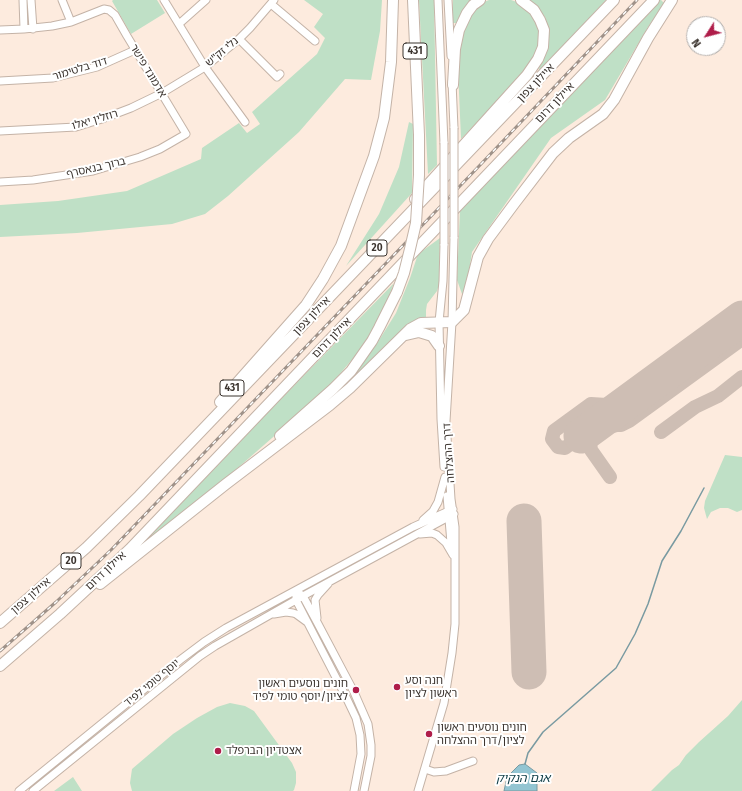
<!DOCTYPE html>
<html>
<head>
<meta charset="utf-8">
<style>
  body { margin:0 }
  #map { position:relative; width:742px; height:791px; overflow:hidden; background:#fdebde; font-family:"Fira Sans",sans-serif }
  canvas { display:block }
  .north { position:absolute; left:686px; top:16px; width:40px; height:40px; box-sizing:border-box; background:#fff; border:1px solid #b1aeac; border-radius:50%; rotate:234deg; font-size:11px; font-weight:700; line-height:16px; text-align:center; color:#3b342f }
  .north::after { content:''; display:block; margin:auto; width:14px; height:18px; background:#af1d4a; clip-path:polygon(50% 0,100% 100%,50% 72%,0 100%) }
</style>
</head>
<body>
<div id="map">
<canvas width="742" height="791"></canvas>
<div class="north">N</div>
</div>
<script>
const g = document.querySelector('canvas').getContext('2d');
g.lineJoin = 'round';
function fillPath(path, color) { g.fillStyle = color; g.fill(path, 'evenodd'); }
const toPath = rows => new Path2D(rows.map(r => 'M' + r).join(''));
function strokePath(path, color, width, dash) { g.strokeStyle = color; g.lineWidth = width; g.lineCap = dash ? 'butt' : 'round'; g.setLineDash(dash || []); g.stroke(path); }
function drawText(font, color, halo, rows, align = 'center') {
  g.font = font + ' "Fira Sans","Noto Sans Hebrew",sans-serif'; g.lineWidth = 4; g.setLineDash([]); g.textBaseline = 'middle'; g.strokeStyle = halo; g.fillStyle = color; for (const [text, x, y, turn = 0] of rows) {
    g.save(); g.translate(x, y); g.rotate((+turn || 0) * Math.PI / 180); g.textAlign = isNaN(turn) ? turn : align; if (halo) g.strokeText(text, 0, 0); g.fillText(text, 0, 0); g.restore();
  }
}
const green = toPath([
  [113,0,157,0,165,13,131,34,112,1],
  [304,0,382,0,380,31,371,80,345,79,299,132,228,196,205,214,172,224,77,233,0,237,0,205,58,201,127,191,201,159,202,148,239,123,247,133,260,124,252,112,317,54,325,38,314,27,323,14],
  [419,0,434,0,437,165,428,174],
  [453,0,472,0,463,11,458,23,452,23],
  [489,0,511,0,517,2,528,10,539,26,540,42,535,57,516,81,461,139,458,69,459,55,465,25,476,8,484,2],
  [530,0,606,0,540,71,539,68,545,56,548,49,549,30,545,17,541,12,538,7],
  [658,0,661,0,664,3,648,27,605,100,551,138,472,252,465,298,462,294,457,280,460,210],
  [409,122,413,124,412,193,346,266,379,214,399,167],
  [440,238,439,284,437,291,427,304,426,310,426,318,357,377,353,375,376,345,396,313,410,278,418,254],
  [394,283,380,320,355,356,339,375,312,403,160,536,124,563,202,480],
  [725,455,742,457,742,510,737,512,728,508,720,508,711,512,707,519,704,508,705,501],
  [742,700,742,791,651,791,672,770,679,765,686,755,699,742,728,716],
  [230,703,245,706,254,711,292,763,296,772,296,783,294,790,293,791,132,791,130,783,132,769,173,734,197,718,217,707],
  [73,777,82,791,54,791]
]);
const water = toPath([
  [525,764,537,773,537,791,504,791,507,777,519,765,525,764]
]);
const stream = toPath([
  [525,764,528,753,543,732,616,668,635,634,648,604,662,561,681,531,704,488]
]);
const taxiway = toPath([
  [661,432,695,407,718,396,742,377],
  [581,436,565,448,558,447,552,439,554,431,591,404,622,406],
  [610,477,591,450,590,443,592,437,609,424,613,426,617,425,621,425,629,421,742,339]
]);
const runway = toPath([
  [581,436,742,318],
  [524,521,529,672]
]);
const minor = toPath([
  [23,0,24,29],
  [31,0,33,29],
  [62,0,71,22],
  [164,0,205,67,245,122],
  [438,0,444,143],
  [448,0,451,56],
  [271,4,315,41],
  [179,24,206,0],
  [0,30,24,29,52,26,71,22,104,9,109,10,115,15,127,36,186,134,160,149,140,157,93,171,33,180,0,182],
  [239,39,277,77,280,74],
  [0,81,53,78,97,67,135,50],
  [452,82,454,128],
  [0,131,76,127,102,119,131,108,162,93,205,67,239,39,250,28,274,0],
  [444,244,443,281,439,322,441,419,444,467],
  [447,496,451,543],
  [423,520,433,511,438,502,445,477],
  [420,534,432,533,437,535,446,543,453,555],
  [300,594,303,596,317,622,354,692,368,724,371,745,371,756,364,791],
  [296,596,296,600,346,697,356,718,360,735,361,754,354,791],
  [274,614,286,612,293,613,296,614,307,622],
  [317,618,315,600,318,595,328,584],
  [425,769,434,772,446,771,473,761],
  [19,791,180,660,204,642,226,628,413,527,453,509],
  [33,791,200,656,215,646,303,596,454,514],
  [418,791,444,703,452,653,455,624,455,527,451,499,446,421,452,322,454,237]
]);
const highway = toPath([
  [413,0,419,135,419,175],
  [453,85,455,49,459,30,467,13,473,5,480,0],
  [415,199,527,75,538,59,543,47,544,30,540,20,534,10,521,0],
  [406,335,419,332,432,336,439,346],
  [220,402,306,305,323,279,341,246,374,156,384,118,391,62,393,0],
  [280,436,333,389,351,371,372,341,379,328,397,292],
  [100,584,226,484,330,405,350,388,410,329,421,323,452,322,464,310,478,257,488,239,514,204,553,153,569,138,603,114,614,100,648,38,672,0],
  [0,623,86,548,139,496,614,0],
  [0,666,60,614,130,549,654,0]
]);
const rail = toPath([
  [0,651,56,602,111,550,482,163,637,0]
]);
const minorBridge = toPath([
  [454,237,454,128],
  [444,244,444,143]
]);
const highwayBridge = toPath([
  [397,292,404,273,410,249,416,223,419,175]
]);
const markers = [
  [397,687,4,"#af1d4a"],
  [356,690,4,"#af1d4a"],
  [429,734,4,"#af1d4a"],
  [218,751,4,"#af1d4a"]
];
const shields = [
  [415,51,24],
  [377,248,20],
  [232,388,24],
  [71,561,20]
];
const shieldNames = [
  ["431",415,51],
  ["20",377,248],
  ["431",232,388],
  ["20",71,561]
];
const streetNames = [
  ["נלי זק\"ש",222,52,-40],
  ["דוד בלטימור",80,69,-17],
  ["אדמונד פישר",148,71,59],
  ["איילון צפון",536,83,-46],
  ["איילון דרום",555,103,-46],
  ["רוזלין יאלו",95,120,-16],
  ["ברוך בנאסרף",96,168,-13],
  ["איילון צפון",312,316,-46],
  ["איילון דרום",332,338,-46],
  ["דרך ההצלחה",449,453,-94],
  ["איילון דרום",106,571,-43],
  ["איילון צפון",31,596,-41],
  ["יוסף טומי לפיד",152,683,-39]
];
const poiNames = [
  ["חנה וסע",405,681],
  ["ראשון לציון",405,694],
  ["חונים נוסעים ראשון",348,684,"right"],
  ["לציון/יוסף טומי לפיד",348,697,"right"],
  ["חונים נוסעים ראשון",437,728],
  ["לציון/דרך ההצלחה",437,741],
  ["אצטדיון הברפלד",226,751]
];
const waterNames = [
  ["אגם הנקיק",523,779]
];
fillPath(green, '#bfe0c6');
fillPath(water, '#93c5d2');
strokePath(water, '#799aa1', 1);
strokePath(stream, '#799aa1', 1.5);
strokePath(taxiway, '#cebeb4', 14);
strokePath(runway, '#cebeb4', 35);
strokePath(minor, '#c4b3a7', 9);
strokePath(highway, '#c4b3a7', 12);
strokePath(minor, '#fff', 7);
strokePath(highway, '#fff', 10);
strokePath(rail, '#9f9289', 3);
strokePath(rail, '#fff', 1.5, [4.5]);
strokePath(minorBridge, '#c4b3a7', 9, []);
strokePath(highwayBridge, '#c4b3a7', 12, []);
strokePath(minorBridge, '#fff', 7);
strokePath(highwayBridge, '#fff', 10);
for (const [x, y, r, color] of markers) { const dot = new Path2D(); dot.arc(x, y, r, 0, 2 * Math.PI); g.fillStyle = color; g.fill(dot); strokePath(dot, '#fff', 1.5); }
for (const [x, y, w] of shields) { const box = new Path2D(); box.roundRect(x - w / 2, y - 8, w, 16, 3); g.fillStyle = '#fff'; g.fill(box); strokePath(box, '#3b342f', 1); }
drawText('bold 10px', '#3b342f', null, shieldNames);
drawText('11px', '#3b342f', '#fff', streetNames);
drawText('11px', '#3b342f', '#fff', poiNames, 'left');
drawText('italic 12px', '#0c3b44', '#fff', waterNames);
</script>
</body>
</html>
